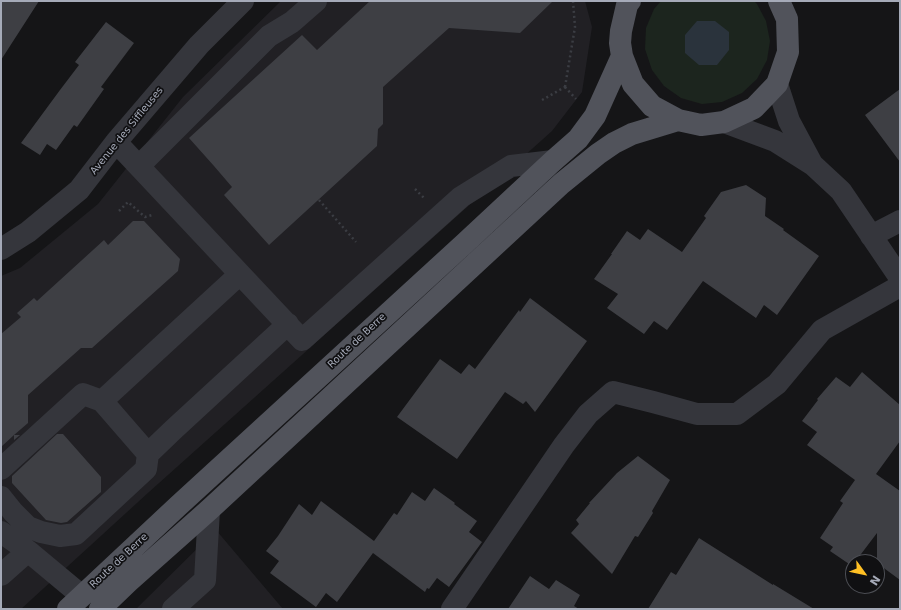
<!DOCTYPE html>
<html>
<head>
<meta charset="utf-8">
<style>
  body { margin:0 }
  #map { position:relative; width:901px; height:610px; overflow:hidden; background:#151517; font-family:"DejaVu Sans",sans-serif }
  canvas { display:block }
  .frame { position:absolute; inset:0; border:2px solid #a5aab8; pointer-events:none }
  .north { position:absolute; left:845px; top:554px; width:40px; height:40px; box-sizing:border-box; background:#101012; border:1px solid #4c4e54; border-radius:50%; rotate:123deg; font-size:11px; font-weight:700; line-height:16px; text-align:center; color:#a5aab8 }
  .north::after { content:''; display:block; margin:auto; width:14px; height:18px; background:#ffc024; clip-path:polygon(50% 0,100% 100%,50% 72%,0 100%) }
</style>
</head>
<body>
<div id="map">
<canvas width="901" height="610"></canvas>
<div class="frame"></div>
<div class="north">N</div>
</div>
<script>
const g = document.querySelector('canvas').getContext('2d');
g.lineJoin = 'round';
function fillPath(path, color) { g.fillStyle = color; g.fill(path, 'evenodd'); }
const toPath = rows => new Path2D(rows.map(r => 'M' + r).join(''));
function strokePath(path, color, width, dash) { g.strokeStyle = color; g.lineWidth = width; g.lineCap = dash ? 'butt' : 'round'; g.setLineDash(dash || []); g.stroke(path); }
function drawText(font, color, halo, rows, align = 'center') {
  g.font = font + ' "DejaVu Sans",sans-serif'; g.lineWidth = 3.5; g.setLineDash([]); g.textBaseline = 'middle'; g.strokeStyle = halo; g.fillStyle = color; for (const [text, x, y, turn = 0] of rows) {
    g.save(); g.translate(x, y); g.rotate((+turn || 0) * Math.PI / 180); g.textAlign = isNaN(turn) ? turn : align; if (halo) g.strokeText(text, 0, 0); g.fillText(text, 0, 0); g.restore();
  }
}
const built = toPath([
  [281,1,585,1,592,27,582,92,552,131,149,492,21,609,1,609,1,276,20,268,98,204,183,97],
  [216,530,283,609,136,609]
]);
const green = toPath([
  [661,1,754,1,757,4,766,21,770,41,767,60,757,79,742,93,722,102,702,104,681,98,664,86,652,70,645,49,646,28,654,9]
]);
const water = toPath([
  [697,21,715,21,729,32,729,50,717,65,699,65,685,53,685,35]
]);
const building = toPath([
  [1,1,39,1,1,60],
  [370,1,553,1,520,33,449,28,383,87,383,124,378,129,377,146,269,245,224,195,232,187,214,166,189,138,302,35,317,50],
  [106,22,134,43,101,87,104,89,77,127,74,125,56,150,47,144,40,155,21,143,60,90,79,65,75,62],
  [900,89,900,162,865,115],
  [746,185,766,198,765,216,784,229,783,230,819,256,777,315,764,305,756,318,703,281,667,330,654,321,644,334,607,308,618,294,594,279,612,254,611,254,627,231,640,240,648,229,682,252,706,218,704,216,721,192],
  [133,221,144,221,180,259,178,271,92,348,81,348,28,395,28,423,14,435,20,435,14,440,14,435,1,447,1,334,21,317,17,313,34,298,37,301,104,240,108,245],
  [530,298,587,341,535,412,526,401,523,404,505,392,457,459,397,417,440,359,461,374,469,364,475,369,519,310,520,312],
  [862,372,900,405,900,441,876,474,900,491,900,580,877,563,877,533,855,562,853,562,853,565,852,566,830,551,833,547,820,538,843,503,840,501,855,480,807,445,817,432,802,421,818,400,817,399,836,377,850,387],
  [57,434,63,434,101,477,101,492,67,522,61,523,46,520,12,483,12,476],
  [638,456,670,480,652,511,653,513,638,537,635,536,612,574,571,533,579,524,576,520,590,503,589,503,617,473],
  [434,488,455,503,454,504,477,521,469,532,482,542,449,587,437,578,429,589,427,588,425,592,373,553,337,602,326,593,316,607,270,573,279,561,266,551,278,536,299,504,312,515,321,501,374,541,394,513,397,515,412,492,425,501],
  [699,538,773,585,773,584,814,609,648,609,671,572,676,575],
  [530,576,549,589,556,580,580,595,574,606,579,609,508,609]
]);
const path = toPath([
  [565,87,575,27,573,1],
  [565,87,576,99],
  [542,100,565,87],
  [415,189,424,198],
  [319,200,356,242],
  [119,211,128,202,145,217,152,215]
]);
const minor = toPath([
  [777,84,789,121,812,164],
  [724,122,775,141,813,165,841,191,900,278],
  [116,142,302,340,461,197,511,166,553,161],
  [139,166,269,36,292,22,316,1],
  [871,236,900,221],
  [1,249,28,232,79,190,116,142,199,45,243,1],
  [102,401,240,274],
  [1,469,83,394,102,401,148,454],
  [1,497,13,512,28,527,41,532,60,536,76,534,146,469,148,454,173,430,288,324],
  [1,532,28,551,82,596],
  [1,575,28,551],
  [173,609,205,580,209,510],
  [452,609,564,445,588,414,613,392,653,402,697,414,737,414,777,384,822,330,900,286]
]);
const major = toPath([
  [630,1,627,5,621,31,620,43,622,56,633,84,652,106,678,120,701,125,724,122,754,108,777,84,788,52,787,19,779,1],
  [68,609,178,506,465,243,553,161,578,139,595,116,622,56],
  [100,609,128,582,209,510,561,184,598,154,614,143,632,134,678,120]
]);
const streetNames = [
  ["Avenue des Siffleuses",127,131,-51],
  ["Route de Berre",357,341,-43],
  ["Route de Berre",119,561,-43]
];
fillPath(built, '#212024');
fillPath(green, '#1c251e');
fillPath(water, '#2a333c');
fillPath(building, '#3e3f44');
strokePath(path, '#3b3d43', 2.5, [2, 3]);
strokePath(minor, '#35363c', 22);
strokePath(major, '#51535b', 22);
drawText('10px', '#a5aab8', '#101012', streetNames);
</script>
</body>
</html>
